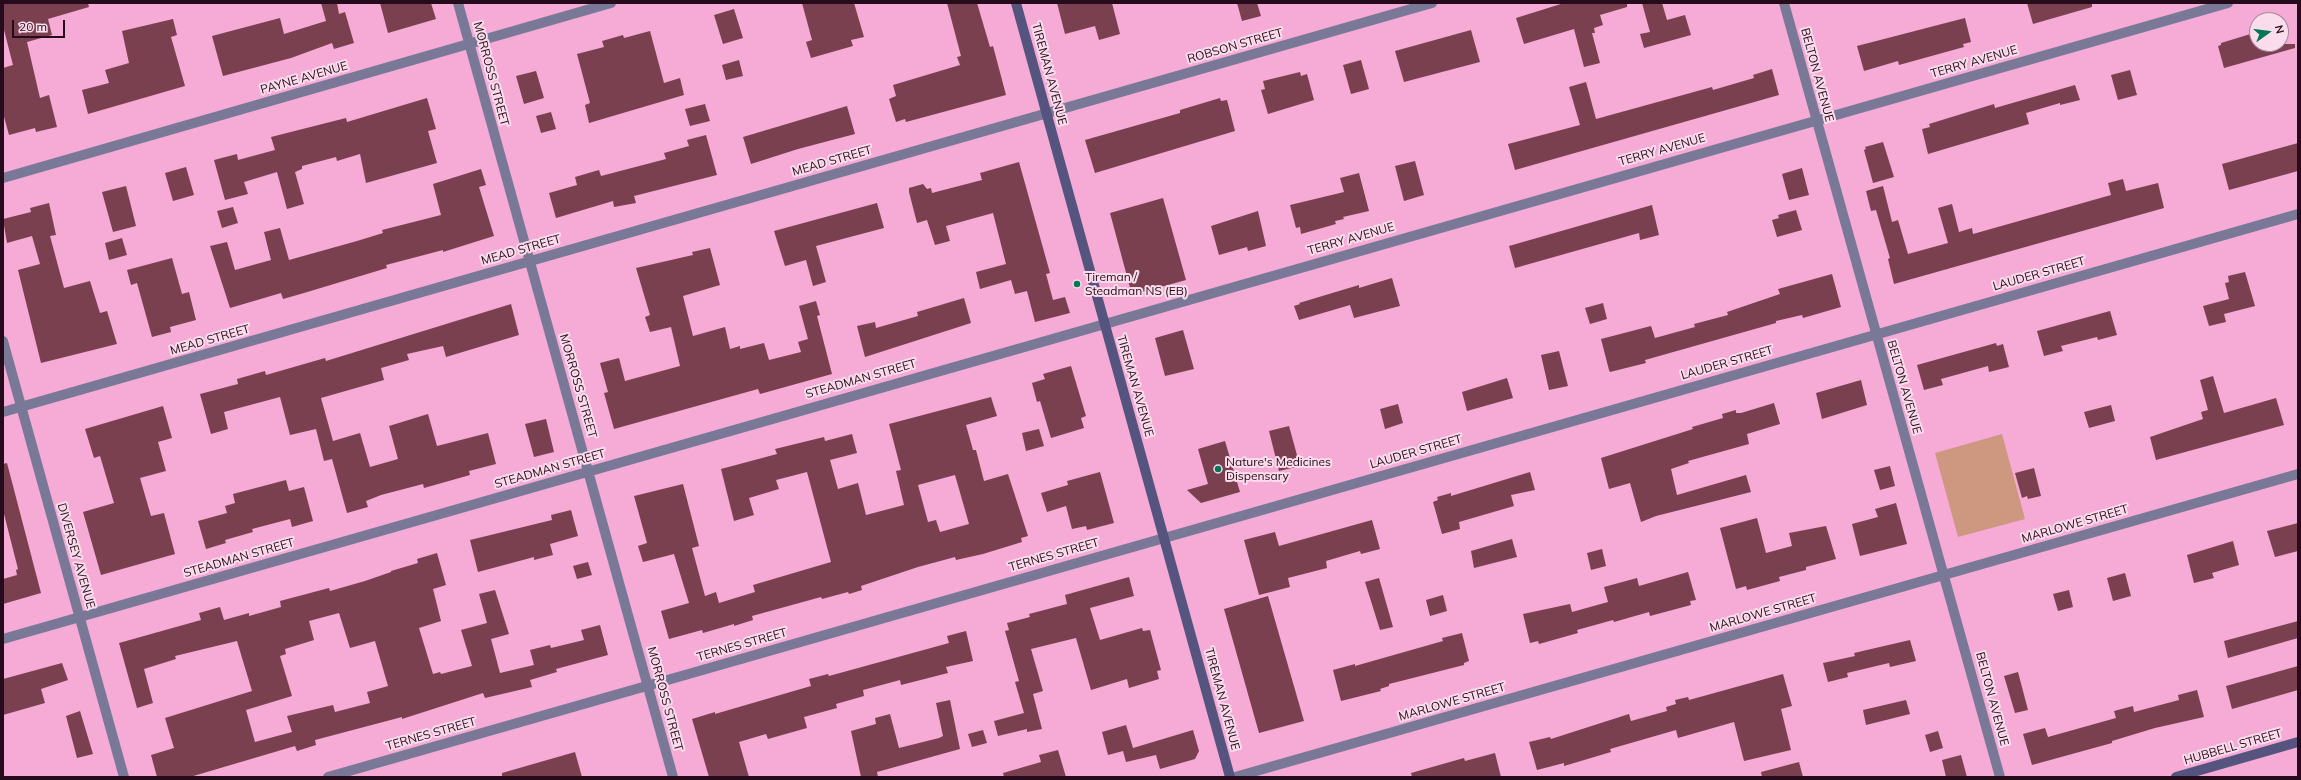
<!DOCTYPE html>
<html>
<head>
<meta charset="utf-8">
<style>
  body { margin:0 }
  #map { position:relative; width:2301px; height:780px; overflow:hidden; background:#f5abd5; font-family:Mulish,sans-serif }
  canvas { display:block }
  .frame { position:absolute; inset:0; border:4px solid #250b1b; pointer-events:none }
  .north { position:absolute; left:2249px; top:12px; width:40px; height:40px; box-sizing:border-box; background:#fbdcec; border:1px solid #a58898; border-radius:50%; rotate:76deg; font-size:11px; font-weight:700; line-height:16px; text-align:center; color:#250b1b }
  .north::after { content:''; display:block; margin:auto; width:14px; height:18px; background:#007855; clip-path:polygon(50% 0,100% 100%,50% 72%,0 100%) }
  .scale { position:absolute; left:12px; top:20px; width:53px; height:18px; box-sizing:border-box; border:2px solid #250b1b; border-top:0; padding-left:5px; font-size:12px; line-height:14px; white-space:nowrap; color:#250b1b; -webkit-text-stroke:3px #fbdcec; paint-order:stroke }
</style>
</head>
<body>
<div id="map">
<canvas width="2301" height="780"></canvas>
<div class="frame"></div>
<div class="north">N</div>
<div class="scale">20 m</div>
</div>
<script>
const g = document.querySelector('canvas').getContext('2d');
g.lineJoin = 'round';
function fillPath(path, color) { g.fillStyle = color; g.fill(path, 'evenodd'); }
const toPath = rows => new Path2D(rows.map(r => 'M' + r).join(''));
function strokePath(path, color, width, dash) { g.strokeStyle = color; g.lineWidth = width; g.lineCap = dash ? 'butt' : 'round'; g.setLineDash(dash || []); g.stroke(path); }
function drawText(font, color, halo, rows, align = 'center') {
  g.font = font + ' Mulish,sans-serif'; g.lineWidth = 4; g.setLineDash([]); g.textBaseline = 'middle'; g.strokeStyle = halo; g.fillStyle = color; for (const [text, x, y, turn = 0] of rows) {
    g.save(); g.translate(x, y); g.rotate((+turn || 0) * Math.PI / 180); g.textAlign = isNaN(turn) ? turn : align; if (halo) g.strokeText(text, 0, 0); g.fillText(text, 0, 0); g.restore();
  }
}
const green = toPath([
  [2002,434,2025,519,1958,537,1935,453]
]);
const building = toPath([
  [3,3,88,3,89,7,48,19,52,35,27,42,40,98,49,95,57,127,36,132,35,128,9,135,3,113,3,68,13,65,3,26],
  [321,3,337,3,339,14,345,12,354,43,334,49,332,43,291,58,223,76,212,36,280,18,284,34,326,21],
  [380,3,431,3,436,19,388,33],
  [802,3,854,3,864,37,851,40,853,46,811,58,806,42,812,40],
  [947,3,977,3,990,47,993,46,1006,95,906,122,905,119,896,122,889,99,896,96,893,85,960,65,957,57,961,56],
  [1057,3,1112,3,1120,34,1099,40,1095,26,1065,34],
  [1237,3,1257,3,1261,16,1242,21],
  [1564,3,1627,3,1627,7,1600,15,1603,25,1594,28,1595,33,1592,33,1600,63,1584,67,1574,29,1524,44,1516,18],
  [1642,3,1662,3,1667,20,1685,15,1691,35,1644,48,1640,34,1650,32],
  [2027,3,2092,3,2092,7,2033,24],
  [734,9,743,38,723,44,714,15],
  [1965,18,1971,42,1963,44,1964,47,1899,65,1898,61,1864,71,1857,46],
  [173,19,177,35,171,37,185,86,88,114,82,90,109,83,105,70,129,63,122,31],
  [1471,30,1480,62,1404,82,1395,51],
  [650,31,664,83,680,78,684,95,589,123,585,105,590,103,577,54,604,47,602,41,623,35,624,38],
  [2257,32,2257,44,2295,44,2295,48,2224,68,2218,46,2221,45,2221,43],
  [739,60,743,76,726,80,722,65],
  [1361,60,1369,89,1351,94,1343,65],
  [1772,69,1779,95,1515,170,1508,144,1580,125,1569,87,1586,82,1596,119,1712,87,1713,90,1754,78,1753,75],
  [2130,70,2137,95,2118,100,2111,75],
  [536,71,544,98,524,104,516,76],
  [1300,72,1301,76,1307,74,1314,100,1268,114,1261,90,1265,89,1263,81],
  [2075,85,2080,100,2060,105,2060,103,2026,113,2029,124,1928,154,1922,129,1930,127,1929,124,1994,104,1995,108],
  [427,98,436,129,428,131,437,163,366,183,360,154,337,161,336,157,302,166,302,169,295,172,304,204,287,209,277,172,244,182,248,194,225,200,214,160,237,154,238,160,275,150,271,137,346,118,347,122],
  [1220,98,1221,101,1227,100,1235,131,1095,173,1085,140,1180,113,1180,110],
  [705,104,710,121,690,126,685,109],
  [847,106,855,134,798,149,751,164,743,137],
  [551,112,556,129,541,133,536,116],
  [706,135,717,175,634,196,636,203,614,207,613,201,556,218,549,193,577,185,575,177,599,170,601,176,666,159,664,153,689,146,687,140],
  [1883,142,1894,177,1873,183,1864,150,1866,149,1865,147],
  [2298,143,2298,171,2229,190,2222,164],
  [1415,161,1424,195,1404,201,1395,166],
  [1019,162,1050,273,1046,274,1053,300,1065,297,1070,313,1035,322,1027,291,1015,294,1011,280,980,289,976,272,1006,264,993,213,946,226,950,241,935,245,927,220,917,223,909,192,909,188,923,184,927,189,931,188,932,193,982,180,980,173],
  [186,167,194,195,173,201,165,173],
  [1802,168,1809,195,1789,200,1782,174],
  [481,169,486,185,479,187,494,236,443,252,443,250,386,265,387,268,304,293,283,299,281,293,230,308,210,246,227,242,235,270,271,260,264,232,280,228,289,260,357,241,383,233,382,230,441,215,433,184],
  [1359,173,1369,211,1343,217,1344,219,1335,221,1336,224,1301,234,1300,227,1296,228,1290,205,1344,192,1340,178],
  [2123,179,2126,191,2158,183,2164,208,1894,284,1888,259,1890,258,1876,210,1871,211,1866,191,1883,186,1892,222,1898,220,1908,254,1948,243,1938,208,1952,204,1959,232,1972,228,1973,234,2111,195,2108,183],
  [126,186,136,226,113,232,102,192],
  [1163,198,1186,280,1132,295,1110,213],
  [49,203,56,235,50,236,64,288,90,281,100,313,107,311,117,344,41,363,18,270,40,264,32,236,7,243,3,219,31,212,30,208],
  [877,203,884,228,816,246,826,282,813,286,806,260,785,266,774,231],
  [1652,205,1659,235,1640,240,1639,233,1515,268,1509,246],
  [233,207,238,223,222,228,217,211],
  [1796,210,1802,230,1777,237,1772,220,1779,218,1778,215],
  [1258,211,1266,246,1248,251,1247,247,1219,255,1211,226],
  [122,238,127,255,109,260,105,243],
  [710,248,720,285,683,296,693,336,725,327,730,349,740,346,740,349,764,343,769,360,801,352,798,342,808,339,799,306,816,301,820,315,817,316,832,374,760,394,758,389,614,429,604,393,608,392,600,363,619,358,625,381,680,366,671,327,650,332,645,317,650,315,636,268,693,255,692,252],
  [172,258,182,294,189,292,196,320,170,327,171,332,152,337,137,283,131,285,127,270],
  [2245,272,2255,306,2224,314,2226,322,2209,326,2203,306,2229,299,2225,283,2229,282,2228,276],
  [1832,274,1841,307,1803,318,1802,315,1776,321,1776,323,1645,360,1646,363,1610,372,1609,370,1601,339,1651,326,1655,338,1695,327,1694,324,1728,315,1727,312,1780,294,1778,289],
  [1392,278,1400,306,1354,318,1350,305,1299,320,1294,306,1300,304,1299,303,1359,285,1359,288],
  [964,298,971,323,865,357,857,326,875,322,876,328,918,316,917,312],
  [1603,303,1607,319,1590,324,1585,308],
  [511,304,519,335,446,357,443,346,407,354,409,360,381,368,384,380,321,398,333,441,360,433,370,467,398,459,389,426,428,414,437,446,488,433,496,464,469,471,470,475,424,488,423,484,381,495,366,501,368,507,347,513,332,459,324,461,316,429,290,435,280,397,224,412,228,429,211,434,200,394,238,384,237,379,265,371,266,375,325,358,326,361],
  [2110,311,2117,335,2098,340,2097,337,2061,346,2063,351,2044,356,2037,331],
  [1183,330,1194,369,1165,376,1155,338],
  [1996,343,1997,346,2003,344,2009,367,1989,372,1988,366,1941,379,1943,385,1924,390,1917,365],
  [1559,351,1568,386,1549,390,1541,355],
  [1071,366,1086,416,1081,418,1084,428,1051,438,1040,401,1037,402,1032,383,1045,379,1043,374],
  [2213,376,2224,413,2276,398,2284,425,2156,460,2150,437,2203,419,2201,412,2208,410,2200,380],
  [1507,378,1513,398,1467,411,1462,392],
  [1861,380,1867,405,1822,419,1816,393],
  [991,397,997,416,966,425,973,450,976,450,984,481,1008,474,1028,536,1021,538,1022,542,983,554,956,560,955,557,918,567,861,586,862,590,849,594,848,592,822,599,821,597,752,616,753,620,734,626,734,624,703,633,702,630,669,639,661,611,689,603,674,554,643,562,638,546,647,543,634,496,683,484,699,546,692,548,705,596,716,592,719,603,755,592,753,585,831,562,807,472,776,480,779,489,749,498,754,515,734,521,721,469,777,454,775,449,824,437,825,441,852,434,857,453,830,460,838,489,858,483,866,515,904,505,896,471,901,470,889,424],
  [955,475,969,524,940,532,936,520,928,522,918,485],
  [1774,403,1780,424,1747,434,1749,444,1688,461,1689,463,1671,469,1677,495,1746,475,1751,492,1656,516,1641,522,1630,483,1609,489,1601,458,1693,429,1692,427,1723,418,1722,414,1736,410,1736,413,1741,413],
  [1398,404,1403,423,1385,429,1380,409],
  [2111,405,2115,421,2089,428,2084,412],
  [163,406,172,438,158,442,166,471,140,478,151,516,164,513,175,554,101,575,83,512,114,503,100,456,94,458,85,429],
  [546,419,554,452,534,457,525,424],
  [1289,426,1300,466,1279,471,1269,431],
  [1039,429,1044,446,1026,451,1022,433],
  [1225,441,1240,492,1201,503,1187,490,1208,484,1198,449],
  [7,463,41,593,3,604,3,579,17,575,16,570,18,569,3,510,3,464],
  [1890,466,1895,486,1880,490,1874,470],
  [2034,468,2041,496,2028,499,2027,496,2022,498,2015,473],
  [1100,472,1114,523,1087,530,1086,526,1072,529,1066,506,1047,512,1041,493,1068,485,1067,481],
  [1530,472,1535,490,1511,495,1514,506,1459,522,1460,529,1442,534,1433,502,1438,500,1437,497,1451,493,1451,496],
  [286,480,289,491,304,487,313,521,292,527,290,519,252,529,253,532,225,540,226,543,206,549,198,521,227,513,225,506,235,503,233,494],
  [1896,503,1907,544,1860,556,1852,524,1878,517,1875,509],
  [571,510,578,536,550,544,553,555,534,560,534,557,478,572,470,540,552,520,551,515],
  [1757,518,1766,553,1792,546,1789,533,1826,526,1836,559,1806,567,1806,570,1779,577,1780,581,1747,590,1746,586,1736,589,1720,528],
  [1372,520,1380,549,1361,554,1360,551,1326,561,1327,568,1288,578,1290,587,1259,595,1244,540,1275,532,1279,546],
  [2298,523,2298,551,2275,557,2267,531],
  [1512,539,1517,557,1474,568,1471,551],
  [2233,541,2239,565,2212,573,2214,578,2194,583,2187,555],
  [1602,549,1606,566,1591,570,1587,553],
  [437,553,446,585,433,589,441,621,419,628,433,674,440,672,441,674,472,666,461,630,487,623,479,594,495,590,509,634,491,639,500,673,534,665,530,650,550,645,551,648,584,640,581,630,600,625,608,655,556,669,557,672,530,680,532,687,485,698,483,693,402,719,402,717,315,740,316,745,297,751,295,746,190,777,157,777,151,755,174,748,165,718,252,691,237,641,175,656,176,659,144,669,153,703,137,708,119,643,201,620,199,613,220,607,224,620,249,613,249,616,281,607,280,601,329,588,330,591,365,581,391,572,391,571,418,563,417,559],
  [339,613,350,648,375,641,388,686,367,692,370,703,335,712,333,705,287,716,292,732,255,742,246,710,292,696,280,656,286,654,285,649,314,640,309,621],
  [588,562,592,575,577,579,573,566],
  [1688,572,1696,600,1690,601,1691,605,1650,616,1649,612,1614,622,1613,620,1577,630,1578,633,1539,644,1538,641,1530,643,1523,614,1570,604,1572,612,1608,602,1604,587,1637,578,1639,586],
  [2125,573,2131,596,2113,601,2107,578],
  [1129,577,1134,596,1090,608,1100,640,1142,628,1143,631,1150,630,1161,670,1157,671,1159,679,1129,688,1127,679,1091,690,1076,638,1031,649,1043,691,1033,694,1042,729,1027,732,1027,729,998,736,994,721,1024,713,1015,682,1019,681,1005,631,1009,630,1007,623,1030,617,1029,614,1067,604,1065,595],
  [1379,578,1393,627,1380,630,1365,582],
  [2069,590,2073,607,2058,611,2053,594],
  [1443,595,1447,611,1430,616,1426,600],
  [1268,596,1304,721,1259,733,1224,609],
  [2298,621,2298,638,2228,658,2224,641],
  [966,631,973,661,946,667,948,673,901,685,900,680,863,690,864,696,836,704,837,708,804,717,807,728,768,739,766,734,739,742,749,777,709,777,692,719,715,712,715,714,811,686,809,679,828,674,829,676,949,643,947,636],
  [1462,633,1469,661,1464,663,1464,665,1389,684,1389,686,1380,689,1381,691,1341,701,1333,670,1355,664,1355,666,1443,641,1442,638],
  [1910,640,1916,661,1890,667,1889,663,1847,673,1848,677,1828,682,1823,663,1855,656,1854,653],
  [62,663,68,680,41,689,45,703,3,715,3,679],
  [2298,666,2298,690,2232,709,2226,686],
  [2018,672,2028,710,2015,713,2004,676],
  [1783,674,1792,706,1781,709,1791,750,1744,761,1734,722,1678,738,1676,730,1610,749,1611,752,1564,766,1564,763,1537,770,1529,742,1550,737,1551,739,1629,714,1631,721,1667,711,1666,707,1676,704,1675,700,1688,697,1689,700],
  [2197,690,2204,717,2155,728,2112,741,2112,743,2032,765,2023,734,2045,728,2048,737,2116,718,2114,711,2133,706,2134,712,2179,700,2178,695],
  [950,700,960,749,877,772,878,777,861,777,851,731,876,724,875,718,890,714,899,748,939,738,943,736,936,703],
  [1906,700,1910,714,1866,725,1863,710],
  [80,711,93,754,77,758,66,716],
  [1126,725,1133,748,1193,730,1199,751,1195,759,1160,769,1156,755,1126,762,1123,751,1108,755,1102,732],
  [983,730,987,743,972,747,968,734],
  [1938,731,1943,748,1930,752,1925,735],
  [1058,750,1066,777,1004,777,1003,773,1041,762,1039,755],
  [575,752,582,777,502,777,502,773],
  [1495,753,1501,777,1412,777,1411,773,1464,758,1465,761],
  [1961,755,1967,777,1946,777,1942,760],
  [1799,762,1803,777,1762,777,1761,772]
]);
const street = toPath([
  [458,3,673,777],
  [1784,3,2000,777],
  [3,178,611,3],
  [3,341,124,777],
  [3,412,1432,3],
  [3,639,2228,3],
  [328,777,2298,214],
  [1235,777,2298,474]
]);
const secondary = toPath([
  [1016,3,1230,777],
  [2176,777,2298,742]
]);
const markers = [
  [1077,284,4,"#007855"],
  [1218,469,4,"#007855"]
];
const streetNames = [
  ["ROBSON STREET",1235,46,-16],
  ["TERRY AVENUE",1974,62,-16],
  ["MORROSS STREET",491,74,75],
  ["TIREMAN AVENUE",1049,74,75],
  ["BELTON AVENUE",1817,75,75],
  ["PAYNE AVENUE",304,78,-16],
  ["TERRY AVENUE",1662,150,-16],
  ["MEAD STREET",832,161,-16],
  ["TERRY AVENUE",1351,239,-16],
  ["MEAD STREET",521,250,-16],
  ["LAUDER STREET",2039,274,-16],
  ["MEAD STREET",210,340,-16],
  ["LAUDER STREET",1727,363,-16],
  ["STEADMAN STREET",861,379,-16],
  ["MORROSS STREET",578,386,74],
  ["TIREMAN AVENUE",1135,386,74],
  ["BELTON AVENUE",1904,387,74],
  ["LAUDER STREET",1416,452,-16],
  ["STEADMAN STREET",550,469,-16],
  ["MARLOWE STREET",2075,524,-16],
  ["TERNES STREET",1054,555,-16],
  ["DIVERSEY AVENUE",76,556,74],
  ["STEADMAN STREET",239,558,-16],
  ["MARLOWE STREET",1763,613,-16],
  ["TERNES STREET",742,645,-16],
  ["MORROSS STREET",665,699,75],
  ["TIREMAN AVENUE",1222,699,75],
  ["BELTON AVENUE",1992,699,75],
  ["MARLOWE STREET",1452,702,-16],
  ["TERNES STREET",431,734,-16],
  ["HUBBELL STREET",2233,747,-16]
];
const poiNames = [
  ["Tireman /",1085,277],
  ["Steadman NS (EB)",1085,291],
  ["Nature's Medicines",1226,462],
  ["Dispensary",1226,476]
];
fillPath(green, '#ce977f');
fillPath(building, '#7a404f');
strokePath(street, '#797997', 10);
strokePath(secondary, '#55547f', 10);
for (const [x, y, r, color] of markers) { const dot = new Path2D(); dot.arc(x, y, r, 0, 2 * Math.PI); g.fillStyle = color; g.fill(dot); strokePath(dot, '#fbdcec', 1.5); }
drawText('12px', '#250b1b', '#fbdcec', streetNames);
drawText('12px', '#250b1b', '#fbdcec', poiNames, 'left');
</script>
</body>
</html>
